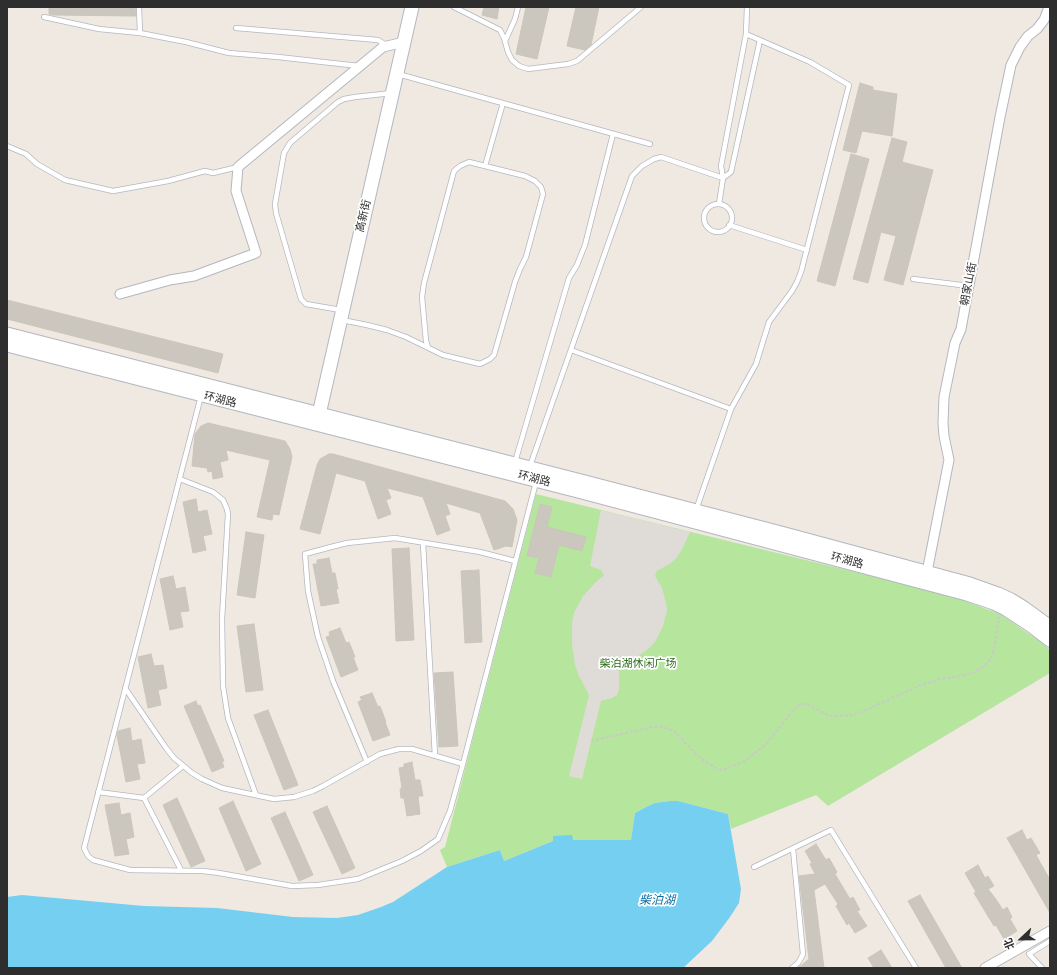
<!DOCTYPE html>
<html>
<head>
<meta charset="utf-8">
<style>
  body { margin:0 }
  #map { position:relative; width:1057px; height:975px; overflow:hidden; background:#efe9e1; font-family:"Varela Round","Noto Sans SC",sans-serif }
  canvas { display:block }
  .frame { position:absolute; inset:0; border:8px solid #2e2e2e; pointer-events:none }
  .north { position:absolute; left:1001px; top:919px; width:40px; height:40px; -webkit-text-stroke:3px #fff; paint-order:stroke; rotate:248deg; font-size:11px; font-weight:700; line-height:16px; text-align:center; color:#2e2e2e }
  .north::after { content:''; display:block; margin:auto; width:14px; height:18px; background:#2e2e2e; clip-path:polygon(50% 0,100% 100%,50% 72%,0 100%) }
</style>
</head>
<body>
<div id="map">
<canvas width="1057" height="975"></canvas>
<div class="frame"></div>
<div class="north">北</div>
</div>
<script>
const g = document.querySelector('canvas').getContext('2d');
g.lineJoin = 'round';
function fillPath(path, color) { g.fillStyle = color; g.fill(path, 'evenodd'); }
const toPath = rows => new Path2D(rows.map(r => 'M' + r).join(''));
function strokePath(path, color, width, dash) { g.strokeStyle = color; g.lineWidth = width; g.lineCap = dash ? 'butt' : 'round'; g.setLineDash(dash || []); g.stroke(path); }
function drawText(font, color, halo, rows, align = 'center') {
  g.font = font + ' "Varela Round","Noto Sans SC",sans-serif'; g.lineWidth = 3.5; g.setLineDash([]); g.textBaseline = 'middle'; g.strokeStyle = halo; g.fillStyle = color; for (const [text, x, y, turn = 0] of rows) {
    g.save(); g.translate(x, y); g.rotate((+turn || 0) * Math.PI / 180); g.textAlign = isNaN(turn) ? turn : align; if (halo) g.strokeText(text, 0, 0); g.fillText(text, 0, 0); g.restore();
  }
}
const green = toPath([
  [536,494,949,595,1000,614,1041,642,1050,650,1050,673,828,806,816,795,731,829,728,814,678,801,670,801,655,803,648,806,635,813,631,840,573,840,553,837,553,841,504,861,500,850,447,867,440,850,445,847]
]);
const plaza = toPath([
  [601,510,690,532,682,549,677,557,671,563,657,571,655,576,662,588,666,603,667,611,663,626,655,642,648,649,619,670,619,689,617,695,612,698,601,701,582,779,569,776,589,695,579,676,575,665,572,644,572,623,574,613,583,596,596,582,604,575,601,570,590,566]
]);
const water = toPath([
  [670,801,678,801,728,814,741,889,739,903,730,917,712,941,683,968,7,968,7,897,22,895,144,906,217,908,293,917,337,918,358,915,381,907,393,902,447,867,500,850,504,861,553,841,553,836,572,835,573,840,631,840,635,813,648,806,655,803]
]);
const building = toPath([
  [49,7,135,7,136,16,53,15,49,14,49,7],
  [484,7,499,7,497,19,482,15,484,7],
  [526,7,549,7,537,59,516,54,526,7],
  [576,7,599,7,591,45,585,50,567,46,576,7],
  [860,83,873,87,873,90,897,94,892,136,862,131,856,153,843,150,860,83],
  [892,138,907,142,902,162,933,170,903,285,884,280,896,236,881,232,868,283,853,279,892,138],
  [851,154,869,159,835,286,817,281,851,154],
  [7,300,223,354,218,373,7,319,7,300],
  [208,423,285,441,290,449,292,457,279,515,273,514,272,520,257,517,270,460,226,450,228,460,220,462,223,477,213,479,212,471,208,472,207,468,192,466,195,434,201,426,208,423],
  [329,454,333,454,505,501,513,509,517,520,512,547,506,546,494,550,480,513,446,503,450,514,445,516,450,530,437,535,423,497,387,488,391,498,386,500,391,514,378,519,365,481,336,473,320,534,300,529,317,465,320,459,329,454],
  [196,499,198,512,207,510,212,534,203,536,206,550,193,553,183,502,196,499],
  [540,504,552,507,547,527,586,537,582,551,559,545,551,577,535,573,539,558,527,556,540,504],
  [246,532,264,535,255,598,237,595,246,532],
  [409,548,414,640,396,641,392,549,409,548],
  [329,558,332,573,335,573,338,589,336,589,339,603,321,606,313,564,317,564,317,560,329,558],
  [479,570,482,642,465,643,461,571,479,570],
  [173,576,176,589,185,587,189,611,180,612,183,627,170,630,160,579,173,576],
  [254,624,263,690,246,692,237,626,254,624],
  [340,628,346,643,349,642,355,657,353,657,358,670,341,677,326,637,330,636,329,632,340,628],
  [151,654,154,666,163,665,167,688,158,690,161,705,148,708,138,657,151,654],
  [453,672,458,746,439,747,434,673,453,672],
  [372,693,378,707,380,706,386,722,385,722,390,735,373,741,358,702,362,700,360,697,372,693],
  [196,701,198,706,200,705,224,761,222,762,224,767,212,772,184,706,196,701],
  [268,710,298,785,284,790,254,715,268,710],
  [130,728,132,741,141,739,145,763,137,764,140,779,126,782,117,735,118,731,130,728],
  [412,762,415,780,420,780,423,796,418,796,420,814,407,816,404,798,401,798,400,789,402,788,399,768,404,767,404,764,412,762],
  [177,798,205,861,191,867,163,805,177,798],
  [233,801,261,864,246,871,219,808,233,801],
  [119,803,121,815,130,813,134,837,126,839,129,854,115,856,105,805,119,803],
  [327,806,355,868,342,874,313,812,327,806],
  [285,812,313,875,299,881,271,818,285,812],
  [1022,830,1027,840,1031,838,1040,853,1036,855,1050,880,1050,913,1007,838,1022,830],
  [816,844,826,860,829,858,837,872,835,874,850,899,853,897,860,910,857,911,867,926,855,933,849,923,847,925,836,906,838,904,825,884,814,890,824,968,798,968,809,959,799,876,815,874,810,864,812,863,805,851,816,844],
  [978,865,985,878,988,876,994,886,988,889,995,898,1003,910,1007,907,1012,917,1010,919,1017,931,1004,939,996,925,994,926,974,893,976,892,965,873,978,865],
  [920,895,962,968,946,968,908,901,920,895],
  [881,950,892,968,874,968,868,958,881,950]
]);
const path = toPath([
  [591,741,652,727,662,727,672,730,677,734,697,755,704,761,720,770,727,768,743,762,760,749,768,742,794,709,800,704,807,704,829,716,837,716,852,715,859,713,921,685,941,679,967,675,980,669,991,659,995,645,999,617]
]);
const lane = toPath([
  [139,7,140,33],
  [454,7,500,30,504,38,508,52,512,60,519,66,528,69,568,64,577,61,641,7],
  [44,17,99,29,140,33,186,42,229,53,278,57,359,66],
  [236,28,378,40,386,45],
  [505,41,515,19,518,7],
  [398,74,650,144],
  [7,146,26,154,37,164,65,180,113,191,168,181,205,171,213,173,238,167],
  [485,166,503,103],
  [723,178,731,172,760,40],
  [719,204,723,178,721,166,746,34,747,7],
  '704 218a14 14 0 1 1 28 0a14 14 0 1 1-28 0Z',
  [729,225,807,250],
  [913,279,969,286],
  [341,310,306,304,301,299,276,213,275,204,284,153,290,143,338,102,344,99,355,97,392,93],
  [342,320,367,325,387,330,406,337,443,355,480,364,490,359,494,355,515,282,520,269,526,257,543,194,541,187,535,181,525,176,469,162,460,166,454,171,424,283,422,297,426,341,428,347],
  [571,350,731,409],
  [201,396,84,848,88,856,93,860,130,870,203,871,219,873,292,886,318,885,358,879,402,861,421,851,438,839,450,811,463,764,536,482],
  [515,462,569,278,577,265,585,245,613,134],
  [530,466,632,176,642,166,654,159,661,157,723,178],
  [180,479,213,492,223,500,227,509,228,514,222,619,223,686,228,718,256,795],
  [696,510,731,409,756,364,769,322,792,291,797,282,801,272,849,85,810,62,746,34],
  [423,543,435,756],
  [125,688,166,748,174,758,192,773,202,779,222,788,274,799,294,797,313,791,323,786,380,754,399,749,412,749,463,764],
  [367,762,333,681,318,637,308,591,305,554,331,547,347,543,395,538,480,552,515,561],
  [98,792,144,798,183,766],
  [144,798,181,870],
  [754,867,831,830,916,968],
  [792,968,798,963,801,958,803,954,793,849],
  [1042,968,1029,954,1050,941]
]);
const street = toPath([
  [120,294,170,280,194,276,256,253,236,191,238,167,383,47,404,42],
  [927,572,949,460,944,436,943,423,944,397,955,343,961,329,1000,117,1011,65,1020,47,1028,36,1037,29,1044,20,1049,7],
  [985,968,1050,931]
]);
const secondary = toPath([
  [7,334,581,481,781,533,970,584,998,594,1011,600,1024,608,1050,627],
  [7,345,578,491,967,594,994,603,1006,609,1032,626,1050,640],
  [317,423,412,7]
]);
const streetNames = [
  ["高新街",364,216,-77],
  ["朝家山街",969,284,-79],
  ["环湖路",220,400,14],
  ["环湖路",534,479,14],
  ["环湖路",847,561,15]
];
const parkNames = [
  ["柴泊湖休闲广场",638,664]
];
const waterNames = [
  ["柴泊湖",657,901]
];
fillPath(green, '#b6e59e');
fillPath(plaza, '#dfdcd8');
fillPath(water, '#75cff0');
fillPath(building, '#cbc7bf');
strokePath(building, '#cbc5ba', 1);
strokePath(lane, '#b4b7c1', 6);
strokePath(street, '#b4b7c1', 11);
strokePath(secondary, '#b4b7c1', 15);
strokePath(path, '#c9c9c9', 2, [3, 2]);
strokePath(lane, '#fff', 4.5);
strokePath(street, '#fff', 9);
strokePath(secondary, '#fff', 13);
drawText('11px', '#2e2e2e', '#fff', streetNames);
drawText('11px', '#2c6e1b', '#fff', parkNames);
drawText('italic 12px', '#0d6fa3', '#fff', waterNames);
</script>
</body>
</html>
